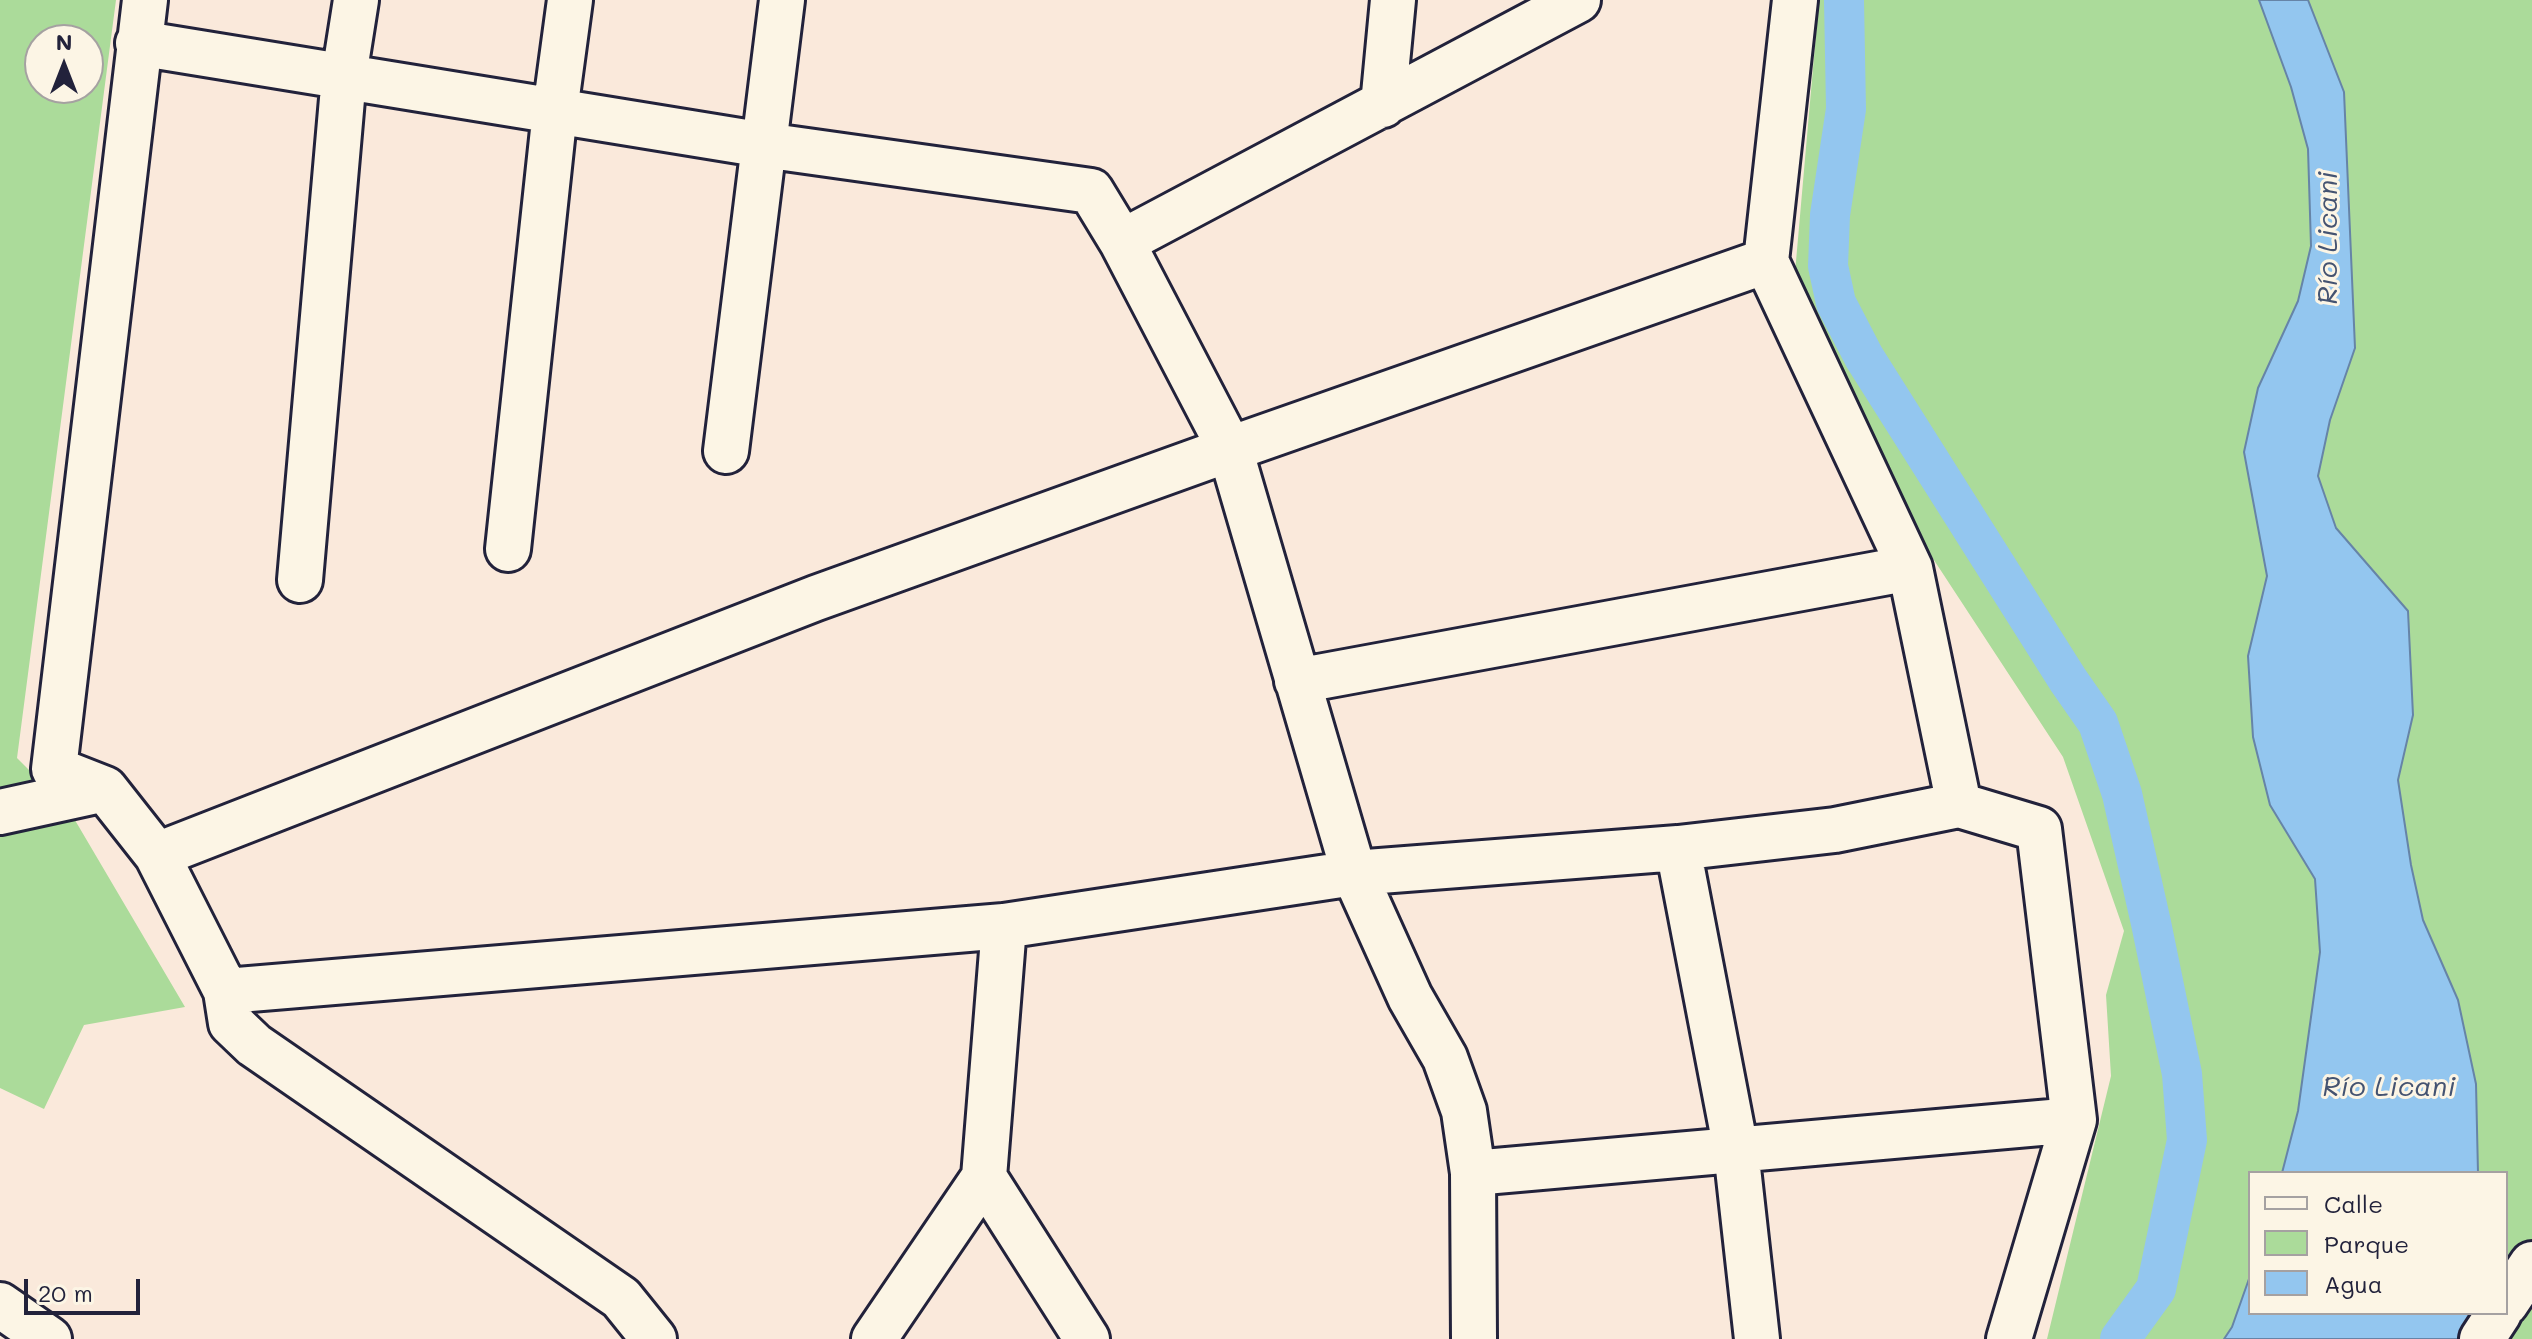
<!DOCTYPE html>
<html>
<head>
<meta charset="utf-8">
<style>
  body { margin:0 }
  #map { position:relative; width:2532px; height:1339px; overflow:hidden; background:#fae9db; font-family:Mali,sans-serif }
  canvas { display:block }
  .legend { position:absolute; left:2248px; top:1171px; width:260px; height:144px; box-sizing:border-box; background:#fcf5e5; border:2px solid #a5a1a1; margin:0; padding:10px 14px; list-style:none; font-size:24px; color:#22223b }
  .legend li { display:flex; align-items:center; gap:16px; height:40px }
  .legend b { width:40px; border:2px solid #a5a1a1 }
  .north { position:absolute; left:24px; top:24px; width:80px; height:80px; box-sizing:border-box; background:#fcf5e5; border:2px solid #a5a1a1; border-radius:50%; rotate:0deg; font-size:22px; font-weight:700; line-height:32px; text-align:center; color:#22223b }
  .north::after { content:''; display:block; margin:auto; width:28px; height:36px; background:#22223b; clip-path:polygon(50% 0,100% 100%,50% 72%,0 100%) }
  .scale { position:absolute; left:24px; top:1279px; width:116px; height:36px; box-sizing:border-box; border:4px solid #22223b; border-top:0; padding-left:10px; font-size:24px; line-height:28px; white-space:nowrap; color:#22223b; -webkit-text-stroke:6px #fcf5e5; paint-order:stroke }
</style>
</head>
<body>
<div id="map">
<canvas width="2532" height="1339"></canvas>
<ul class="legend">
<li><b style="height:10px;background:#fcf5e5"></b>Calle</li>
<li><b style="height:22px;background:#abdb9a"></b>Parque</li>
<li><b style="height:22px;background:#93c6ef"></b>Agua</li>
</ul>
<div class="north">N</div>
<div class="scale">20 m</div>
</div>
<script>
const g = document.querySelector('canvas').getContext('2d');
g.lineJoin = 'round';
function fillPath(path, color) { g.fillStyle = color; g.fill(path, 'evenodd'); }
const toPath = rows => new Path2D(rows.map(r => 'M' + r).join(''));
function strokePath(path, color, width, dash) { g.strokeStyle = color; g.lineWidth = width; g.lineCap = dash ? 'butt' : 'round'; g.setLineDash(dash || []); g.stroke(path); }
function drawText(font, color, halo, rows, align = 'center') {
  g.font = font + ' Mali,sans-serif'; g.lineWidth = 6; g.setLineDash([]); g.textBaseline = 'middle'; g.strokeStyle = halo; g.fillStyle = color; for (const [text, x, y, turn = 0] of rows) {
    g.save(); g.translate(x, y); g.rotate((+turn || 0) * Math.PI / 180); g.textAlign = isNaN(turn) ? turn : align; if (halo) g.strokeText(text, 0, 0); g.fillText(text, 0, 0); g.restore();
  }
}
const green = toPath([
  [0,0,116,0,17,758,69,810,185,1007,84,1025,44,1109,0,1088],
  [40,40,88,40,88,88,40,88],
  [1819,0,2259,0,2292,87,2308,149,2311,246,2298,301,2258,388,2244,452,2267,576,2248,656,2253,737,2270,805,2315,879,2320,952,2298,1111,2282,1173,2250,1173,2250,1276,2232,1327,2224,1339,2047,1339,2111,1076,2106,995,2124,931,2063,757,1930,554,1794,284],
  [2308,0,2532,0,2532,1339,2470,1339,2506,1313,2506,1173,2478,1173,2476,1084,2458,1000,2423,920,2411,865,2398,779,2413,715,2367,565,2336,528,2318,476,2330,420,2355,348,2344,92]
]);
const water = toPath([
  [2259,0,2308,0,2344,92,2355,348,2330,420,2318,476,2336,528,2408,611,2413,715,2398,780,2411,865,2423,920,2458,1000,2476,1084,2478,1173,2282,1173,2298,1111,2320,952,2315,879,2270,805,2253,737,2248,656,2267,576,2244,452,2258,388,2298,301,2311,246,2308,149,2291,87,2259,0],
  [2250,1276,2250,1313,2476,1313,2470,1339,2224,1339,2232,1327,2250,1276]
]);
const canal = toPath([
  [1844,0,1846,109,1830,215,1828,266,1836,303,1864,357,2068,680,2098,723,2122,794,2151,923,2182,1074,2187,1140,2156,1289,2120,1339]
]);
const minor = toPath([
  [145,0,54,769,105,789,157,855,226,991,231,1023,254,1045,621,1298,654,1339],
  [1795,0,1766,261,1910,568,1959,805,2039,829,2074,1120,2009,1339],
  [138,43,764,145,1091,191,1122,242,1230,449,1354,873,1410,997,1445,1058,1464,1111,1473,1173,1474,1339],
  [1383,105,1393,0],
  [1122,242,1578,0],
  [726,451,782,0],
  [508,549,555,111,570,0],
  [300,580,344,76,356,0],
  [1297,681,1910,568],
  [0,812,105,789],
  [1678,848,1736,1150,1757,1339],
  [157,855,816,598,1230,449,1766,261],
  [226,991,1004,926,1354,873,1678,848,1835,830,1959,805],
  [1473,1173,2074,1120],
  [984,1177,1087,1339],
  [2506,1303,2532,1264],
  [0,1305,49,1339],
  [874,1339,984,1177,1004,926],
  [2482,1339,2499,1313]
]);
const waterNames = [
  ["Río Licani",2328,238,-90],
  ["Río Licani",2389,1087]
];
fillPath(green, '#abdb9a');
fillPath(water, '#93c6ef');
strokePath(water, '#6684a7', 2);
strokePath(canal, '#93c6ef', 40);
strokePath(minor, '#22223b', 50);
strokePath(minor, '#fcf5e5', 44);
drawText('italic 28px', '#445371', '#fcf5e5', waterNames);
</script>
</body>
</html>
